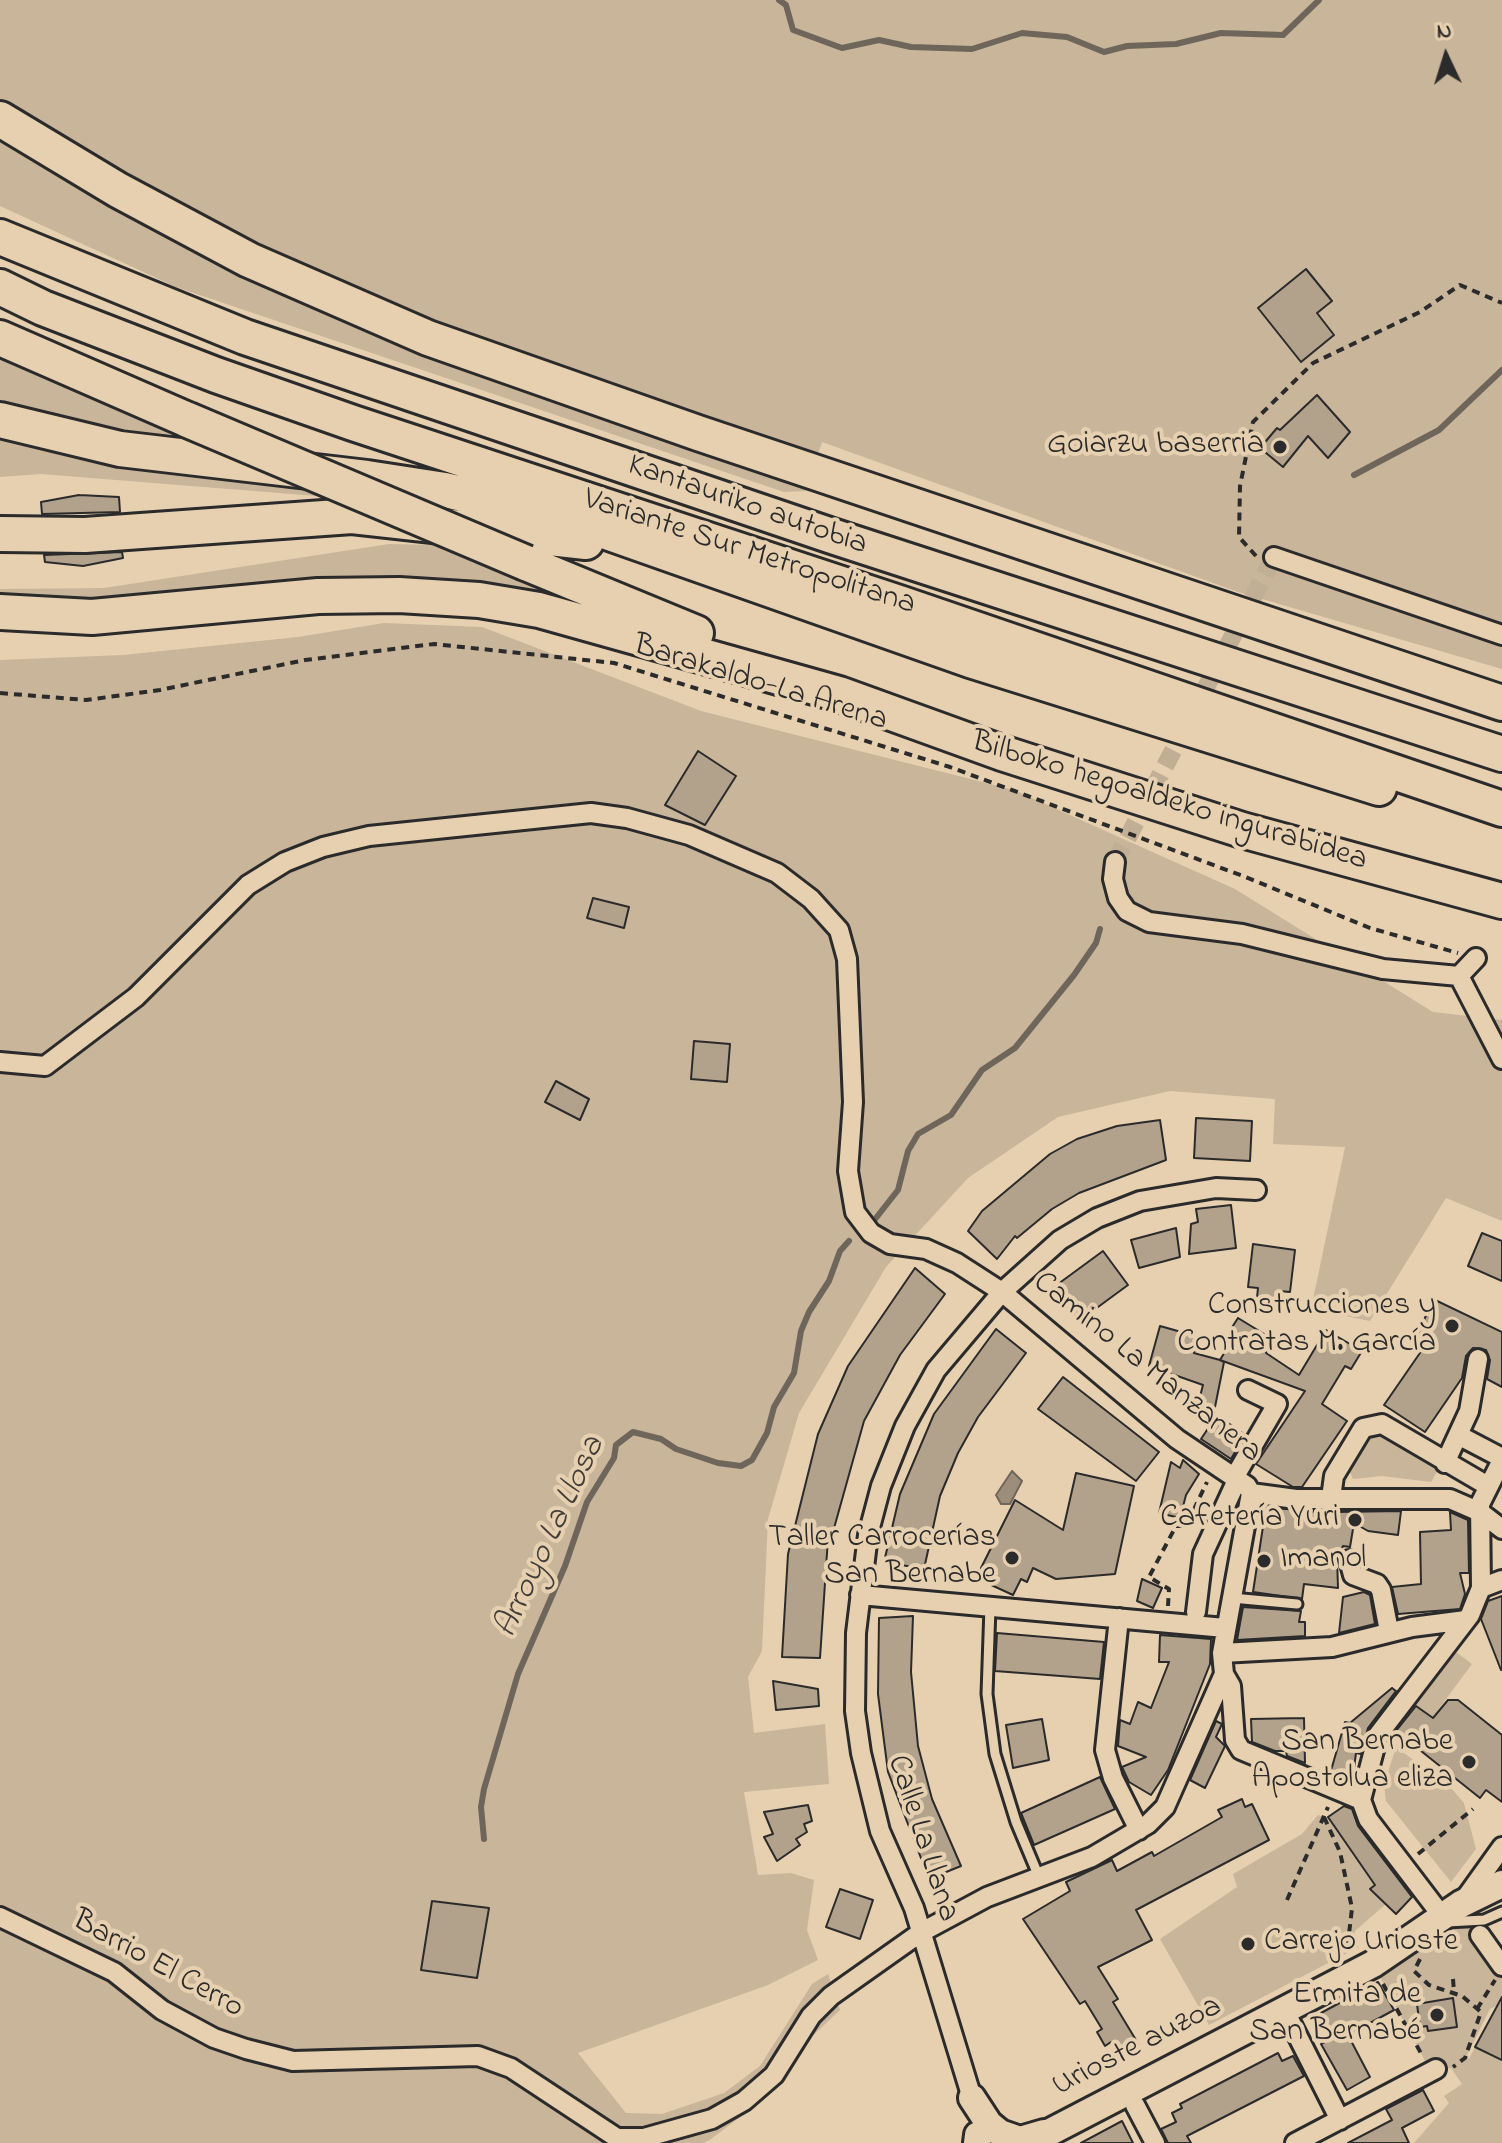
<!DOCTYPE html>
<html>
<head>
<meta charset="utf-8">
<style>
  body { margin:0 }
  #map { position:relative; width:1502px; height:2143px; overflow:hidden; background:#e7d0b0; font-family:"Indie Flower",sans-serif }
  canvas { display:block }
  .north { position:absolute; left:1406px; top:16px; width:80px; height:80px; -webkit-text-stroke:6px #e7d0b0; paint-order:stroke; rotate:356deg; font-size:22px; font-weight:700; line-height:32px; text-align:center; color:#2b2b2b }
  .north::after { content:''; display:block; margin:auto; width:28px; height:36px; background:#2b2b2b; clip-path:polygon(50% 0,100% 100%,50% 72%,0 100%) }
</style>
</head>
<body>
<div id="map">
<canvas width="1502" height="2143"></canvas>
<div class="north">N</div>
</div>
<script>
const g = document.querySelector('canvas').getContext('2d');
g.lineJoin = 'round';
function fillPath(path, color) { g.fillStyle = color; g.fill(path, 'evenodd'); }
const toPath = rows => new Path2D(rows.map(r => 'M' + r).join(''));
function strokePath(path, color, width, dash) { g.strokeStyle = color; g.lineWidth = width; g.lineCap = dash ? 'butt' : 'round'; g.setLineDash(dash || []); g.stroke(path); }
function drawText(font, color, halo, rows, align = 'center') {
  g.font = font + ' "Indie Flower",sans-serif'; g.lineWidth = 8; g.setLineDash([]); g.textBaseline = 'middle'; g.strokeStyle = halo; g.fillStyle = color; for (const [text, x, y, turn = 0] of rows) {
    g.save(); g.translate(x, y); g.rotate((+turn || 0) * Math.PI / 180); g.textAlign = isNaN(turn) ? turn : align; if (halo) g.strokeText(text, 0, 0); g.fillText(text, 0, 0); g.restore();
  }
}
const green = toPath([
  [0,0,1502,0,1502,669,1238,592,822,442,806,491,784,492,176,287,0,206],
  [0,352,218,446,80,429,0,405],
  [0,432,303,482,329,497,41,474,0,477],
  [389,544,437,545,581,606,0,600,0,589,104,588],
  [384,623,482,627,701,711,1014,790,1235,889,1433,1012,1502,1020,1502,1221,1446,1198,1370,1321,1311,1309,1345,1147,1273,1144,1275,1099,1170,1091,1058,1117,968,1178,886,1267,799,1413,768,1519,762,1651,748,1677,754,1733,825,1724,829,1784,744,1792,758,1875,791,1873,814,1880,807,1930,818,1960,768,1985,578,2053,626,2113,662,2114,724,2093,760,2066,812,1984,828,1974,840,2010,805,2043,763,2100,711,2139,703,2143,0,2143,0,660,123,655,298,637],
  [1381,1434,1438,1470,1431,1482,1382,1476,1353,1479,1349,1470,1369,1438],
  [1452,1649,1472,1664,1432,1718,1412,1703],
  [1396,1747,1451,1788,1464,1803,1476,1849,1451,1882,1386,1801,1384,1785],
  [1318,1815,1328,1817,1376,1883,1371,1889,1386,1904,1355,1931,1354,1941,1359,1947,1209,2025,1160,1939,1237,1887,1233,1874,1302,1834],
  [1472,1923,1502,1966,1502,2003,1490,2009,1467,2055,1469,2059,1475,2047,1502,2060,1502,2143,1414,2143,1449,2103,1444,2096,1462,2084,1451,2068,1431,2072,1373,1964,1422,1940]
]);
const water = toPath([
  [1012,1471,1022,1481,1010,1504,1001,1504,996,1495,1012,1471]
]);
const stream = toPath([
  [779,0,786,5,793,30,842,48,879,40,911,47,972,49,1022,33,1067,37,1104,52,1127,46,1176,44,1221,33,1283,35,1319,0],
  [1354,475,1439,430,1502,370],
  [876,1218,898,1190,908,1151,918,1134,951,1115,982,1070,1015,1048,1074,975,1096,943,1100,929],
  [484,1839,481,1807,484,1789,518,1674,565,1566,587,1502,614,1458,616,1445,633,1432,661,1439,676,1449,718,1463,741,1466,752,1460,767,1433,774,1407,794,1373,801,1331,809,1312,829,1281,840,1251,849,1241]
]);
const building = toPath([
  [1306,269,1332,301,1317,313,1334,335,1301,362,1258,308,1306,269],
  [1317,395,1350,432,1328,458,1308,436,1283,467,1260,448,1277,428,1280,430,1317,395],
  [79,495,119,497,120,512,42,514,41,502,79,495],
  [122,552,123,558,83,566,45,562,44,555,122,552],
  [698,751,736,776,705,825,665,805,698,751],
  [593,898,629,907,624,928,587,918,593,898],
  [694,1041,730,1044,727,1082,691,1079,694,1041],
  [556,1081,589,1099,580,1120,545,1102,556,1081],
  [1196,1118,1252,1121,1250,1161,1194,1158,1196,1118],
  [1160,1120,1166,1160,1079,1193,1052,1209,1017,1238,1015,1236,997,1259,968,1231,982,1211,1050,1154,1077,1139,1117,1126,1160,1120],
  [1231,1205,1236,1248,1189,1254,1191,1224,1198,1222,1196,1209,1231,1205],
  [1176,1228,1180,1257,1139,1268,1131,1240,1176,1228],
  [1482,1233,1502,1241,1502,1281,1468,1266,1482,1233],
  [1253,1244,1295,1250,1290,1292,1279,1291,1277,1310,1256,1307,1258,1288,1248,1287,1253,1244],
  [1103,1251,1128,1285,1079,1321,1054,1287,1103,1251],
  [915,1268,945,1294,900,1355,864,1421,831,1539,828,1538,820,1658,782,1657,788,1554,818,1434,848,1366,915,1268],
  [1433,1299,1502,1332,1502,1387,1487,1379,1490,1360,1486,1350,1473,1348,1466,1356,1462,1378,1425,1432,1384,1405,1431,1337,1419,1332,1433,1299],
  [1238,1318,1274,1340,1266,1353,1299,1375,1326,1330,1362,1351,1351,1369,1345,1366,1322,1404,1347,1421,1302,1487,1293,1487,1256,1464,1305,1391,1220,1360,1224,1362,1215,1407,1197,1408,1203,1385,1149,1366,1160,1326,1199,1337,1194,1353,1220,1360,1235,1335,1229,1332,1238,1318],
  [996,1329,1026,1353,978,1417,958,1453,940,1496,924,1569,884,1562,900,1494,934,1414,996,1329],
  [1063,1377,1159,1452,1136,1481,1038,1409,1063,1377],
  [1217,1415,1245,1435,1231,1459,1201,1439,1217,1415],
  [1183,1460,1199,1474,1186,1495,1180,1518,1159,1513,1171,1462,1180,1468,1183,1460],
  [1076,1473,1134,1486,1115,1574,1056,1579,1033,1568,1027,1582,1021,1579,1013,1595,976,1578,1015,1500,1063,1530,1076,1473],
  [1266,1507,1339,1514,1335,1512,1401,1511,1398,1535,1368,1531,1354,1523,1350,1547,1343,1546,1337,1558,1338,1588,1304,1584,1302,1599,1253,1592,1266,1507],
  [1450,1512,1468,1520,1469,1573,1460,1573,1465,1594,1460,1609,1398,1614,1392,1587,1421,1584,1420,1532,1451,1530,1450,1512],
  [1142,1579,1162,1588,1153,1608,1137,1601,1142,1579],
  [1364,1592,1370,1595,1375,1624,1339,1633,1343,1597,1364,1592],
  [1502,1596,1502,1670,1501,1670,1481,1619,1488,1601,1502,1596],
  [1243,1607,1301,1611,1299,1622,1305,1622,1305,1636,1237,1640,1243,1607],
  [913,1616,911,1672,918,1746,932,1799,961,1866,929,1879,888,1772,878,1694,879,1618,913,1616],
  [997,1633,1104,1642,1100,1679,995,1671,997,1633],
  [1160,1635,1211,1639,1210,1664,1168,1770,1151,1795,1129,1782,1122,1767,1146,1757,1118,1746,1120,1720,1130,1724,1138,1702,1151,1708,1169,1662,1159,1662,1160,1635],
  [773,1681,818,1689,819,1706,776,1710,773,1681],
  [1392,1688,1396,1691,1368,1728,1361,1754,1356,1753,1352,1783,1330,1774,1345,1722,1350,1723,1392,1688],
  [1448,1700,1458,1700,1502,1735,1502,1802,1486,1790,1480,1798,1396,1731,1416,1706,1433,1718,1448,1700],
  [1304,1718,1305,1763,1287,1756,1286,1751,1275,1751,1252,1742,1251,1719,1304,1718],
  [1042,1719,1049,1760,1013,1768,1006,1725,1042,1719],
  [1216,1721,1222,1724,1216,1737,1225,1746,1205,1788,1190,1780,1216,1721],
  [1100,1777,1115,1809,1034,1845,1021,1813,1100,1777],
  [1242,1799,1245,1807,1252,1804,1269,1840,1136,1910,1152,1940,1098,1967,1118,1999,1113,2002,1139,2045,1120,2057,1111,2042,1105,2046,1097,2032,1102,2029,1085,2001,1080,2004,1023,1919,1070,1891,1066,1882,1112,1860,1117,1871,1152,1852,1154,1856,1222,1817,1218,1810,1242,1799],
  [808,1805,812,1821,804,1824,807,1832,796,1839,800,1845,777,1861,764,1837,773,1834,764,1812,808,1805],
  [1344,1806,1352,1809,1358,1826,1412,1897,1396,1914,1370,1889,1375,1885,1328,1817,1344,1806],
  [840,1889,873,1900,860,1939,826,1927,840,1889],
  [432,1901,489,1908,477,1978,421,1970,432,1901],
  [1378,1982,1394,2010,1348,2035,1370,2077,1347,2090,1321,2044,1334,2037,1321,2013,1378,1982],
  [1502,1997,1502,2060,1475,2047,1502,1997],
  [1453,1998,1457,2027,1428,2031,1427,2026,1420,2027,1417,2004,1453,1998],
  [1278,2053,1282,2061,1293,2056,1304,2076,1187,2136,1191,2143,1168,2143,1161,2129,1176,2122,1172,2113,1182,2108,1180,2104,1278,2053],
  [1423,2090,1434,2111,1402,2128,1409,2143,1348,2143,1392,2120,1386,2109,1423,2090],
  [1122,2121,1133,2143,1081,2143,1122,2121]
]);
const streetTunnel = toPath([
  [1115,862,1274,557]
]);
const path = toPath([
  [1256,556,1239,537,1240,486,1253,422,1313,363,1420,312,1460,285,1502,303],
  [0,693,86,700,160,690,305,660,434,644,614,663,950,767,1243,876,1370,928,1458,953],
  [1168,1606,1169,1589,1149,1577,1176,1526,1186,1526,1207,1482],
  [1324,1817,1340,1852,1352,1908,1349,1934,1339,1957],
  [1418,1854,1473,1809],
  [1287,1900,1328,1807],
  [1446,1940,1453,1950],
  [1420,1959,1414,1971,1429,1985,1462,1996,1481,2012,1465,2058,1453,2067],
  [1453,1979,1454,1992],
  [1383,1984,1423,2057],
  [1477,2009,1495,1980]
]);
const lane = toPath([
  [1232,1598,1297,1604],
  [990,1607,987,1694,995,1754,1016,1822,1039,1877],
  [1447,1922,1484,1920,1502,1912]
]);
const street = toPath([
  [1274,557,1502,635],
  [1115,862,1113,879,1118,898,1127,911,1149,922,1242,934,1383,969,1459,976,1476,958],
  [1459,976,1502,1059],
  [0,1062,45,1066,136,997,248,885,285,862,323,847,369,836,591,813,627,818,689,835,777,873,811,899,839,930,847,959,853,1102,848,1171,855,1212,871,1233,890,1244,926,1249,957,1263,1002,1292,1177,1439,1247,1486,1251,1493],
  [1460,1436,1502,1458],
  [1445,1463,1469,1411,1478,1359],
  [1234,1478,1277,1404,1248,1390],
  [1251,1493,1222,1653,1224,1674,1231,1686,1235,1740,1241,1750,1361,1800],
  [1251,1493,1296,1499,1450,1499,1480,1512,1502,1529],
  [1331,1498,1334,1476,1363,1428,1382,1424,1488,1486],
  [1349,1560,1353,1575,1377,1584,1381,1590,1389,1631],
  [1481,1588,1502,1580],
  [860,1595,1225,1628],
  [1196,1612,1203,1554,1237,1480],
  [1119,1618,1105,1750,1113,1778,1139,1830],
  [1222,1653,1332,1647,1412,1627,1466,1620],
  [1464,1900,1502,1847],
  [1442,1916,1368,1819,1361,1800,1378,1735,1470,1615,1476,1600,1481,1588,1480,1504,1502,1460],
  [0,1917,114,1972,162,2010,214,2038,246,2049,293,2061,478,2056,511,2068,617,2138,644,2138,712,2119,744,2101,774,2075,811,2016,831,1996,920,1933,987,1897,1092,1857,1148,1824,1165,1807,1224,1674],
  [1480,1935,1502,1966],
  [1285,2011,1340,2120],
  [972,2098,914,1908,880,1831,861,1753,855,1711,856,1633,868,1535,881,1486,905,1426,936,1370,1002,1292,1060,1240,1097,1218,1140,1201,1216,1188,1256,1190],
  [1135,2105,1155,2143],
  [1295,2143,1436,2069]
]);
const secondary = toPath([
  [972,2098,989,2124,1000,2133,1020,2140,1044,2133],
  [977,2143,978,2135],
  [1029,2143,1373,1964,1461,1904,1502,1884]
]);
const highway = toPath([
  [0,119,118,190,249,260,428,338,698,433,1502,703],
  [0,237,245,337,832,536,1502,754],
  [0,287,43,308,216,375,353,423,902,604,1502,809],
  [0,338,188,420],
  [0,420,120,449,367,478,445,490,531,510,598,529,970,660,1379,788],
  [0,534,85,535,352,516,586,542],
  [526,563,696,633],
  [0,612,92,617,318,596,399,595,479,600,539,610,839,694,1002,753,1242,830,1502,901]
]);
const highwayBridge = toPath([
  [188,420,526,563]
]);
const markers = [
  [1280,447,8,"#2b2b2b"],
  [1452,1326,8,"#2b2b2b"],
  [1355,1520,8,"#2b2b2b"],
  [1012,1558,8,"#2b2b2b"],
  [1264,1561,8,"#2b2b2b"],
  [1469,1762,8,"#2b2b2b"],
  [1248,1944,8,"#2b2b2b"],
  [1437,2015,8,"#2b2b2b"]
];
const poiNames = [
  ["Goiarzu baserria",1264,447],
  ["Construcciones y",1436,1308],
  ["Contratas M. García",1436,1345],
  ["Cafetería Yuri",1339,1520],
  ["Taller Carrocerías",996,1540],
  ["San Bernabe",996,1577],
  ["Imanol",1280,1561,"left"],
  ["San Bernabe",1453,1744],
  ["Apostolua eliza",1453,1781],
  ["Carrejo Urioste",1264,1944,"left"],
  ["Ermita de",1421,1997],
  ["San Bernabé",1421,2034]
];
const streetNames = [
  ["Kantauriko autobia",747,507,19],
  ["Variante Sur Metropolitana",749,554,18],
  ["Barakaldo-La Arena",760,685,17],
  ["Bilboko hegoaldeko ingurabidea",1169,803,17],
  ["Camino La Manzanera",1146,1369,39],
  ["Calle La Llana",921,1839,72],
  ["Barrio El Cerro",157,1966,29],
  ["Urioste auzoa",1138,2048,-27]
];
const waterNames = [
  ["Arroyo La Llosa",552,1538,-65]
];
fillPath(green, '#c8b59a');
fillPath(water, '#9d8e7b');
strokePath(water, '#6f665b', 2);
strokePath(stream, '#6f665b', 6);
fillPath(building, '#b2a28b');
strokePath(building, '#2b2b2b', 2);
strokePath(streetTunnel, '#c1af95', 18, [18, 9]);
strokePath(lane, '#2b2b2b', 15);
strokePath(street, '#2b2b2b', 24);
strokePath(secondary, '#2b2b2b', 32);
strokePath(highway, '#2b2b2b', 40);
strokePath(path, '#2b2b2b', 4, [8, 6]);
strokePath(lane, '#e7d0b0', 9);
strokePath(street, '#e7d0b0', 18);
strokePath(secondary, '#e7d0b0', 26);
strokePath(highway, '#e7d0b0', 34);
strokePath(highwayBridge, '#2b2b2b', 40, []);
strokePath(highwayBridge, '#e7d0b0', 34);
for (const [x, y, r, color] of markers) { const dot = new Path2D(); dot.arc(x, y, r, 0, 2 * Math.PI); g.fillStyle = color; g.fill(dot); strokePath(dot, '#e7d0b0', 3); }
drawText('32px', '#2b2b2b', '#e7d0b0', poiNames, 'right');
drawText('32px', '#2b2b2b', '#e7d0b0', streetNames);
drawText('italic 34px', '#423f3b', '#e7d0b0', waterNames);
</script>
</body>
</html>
